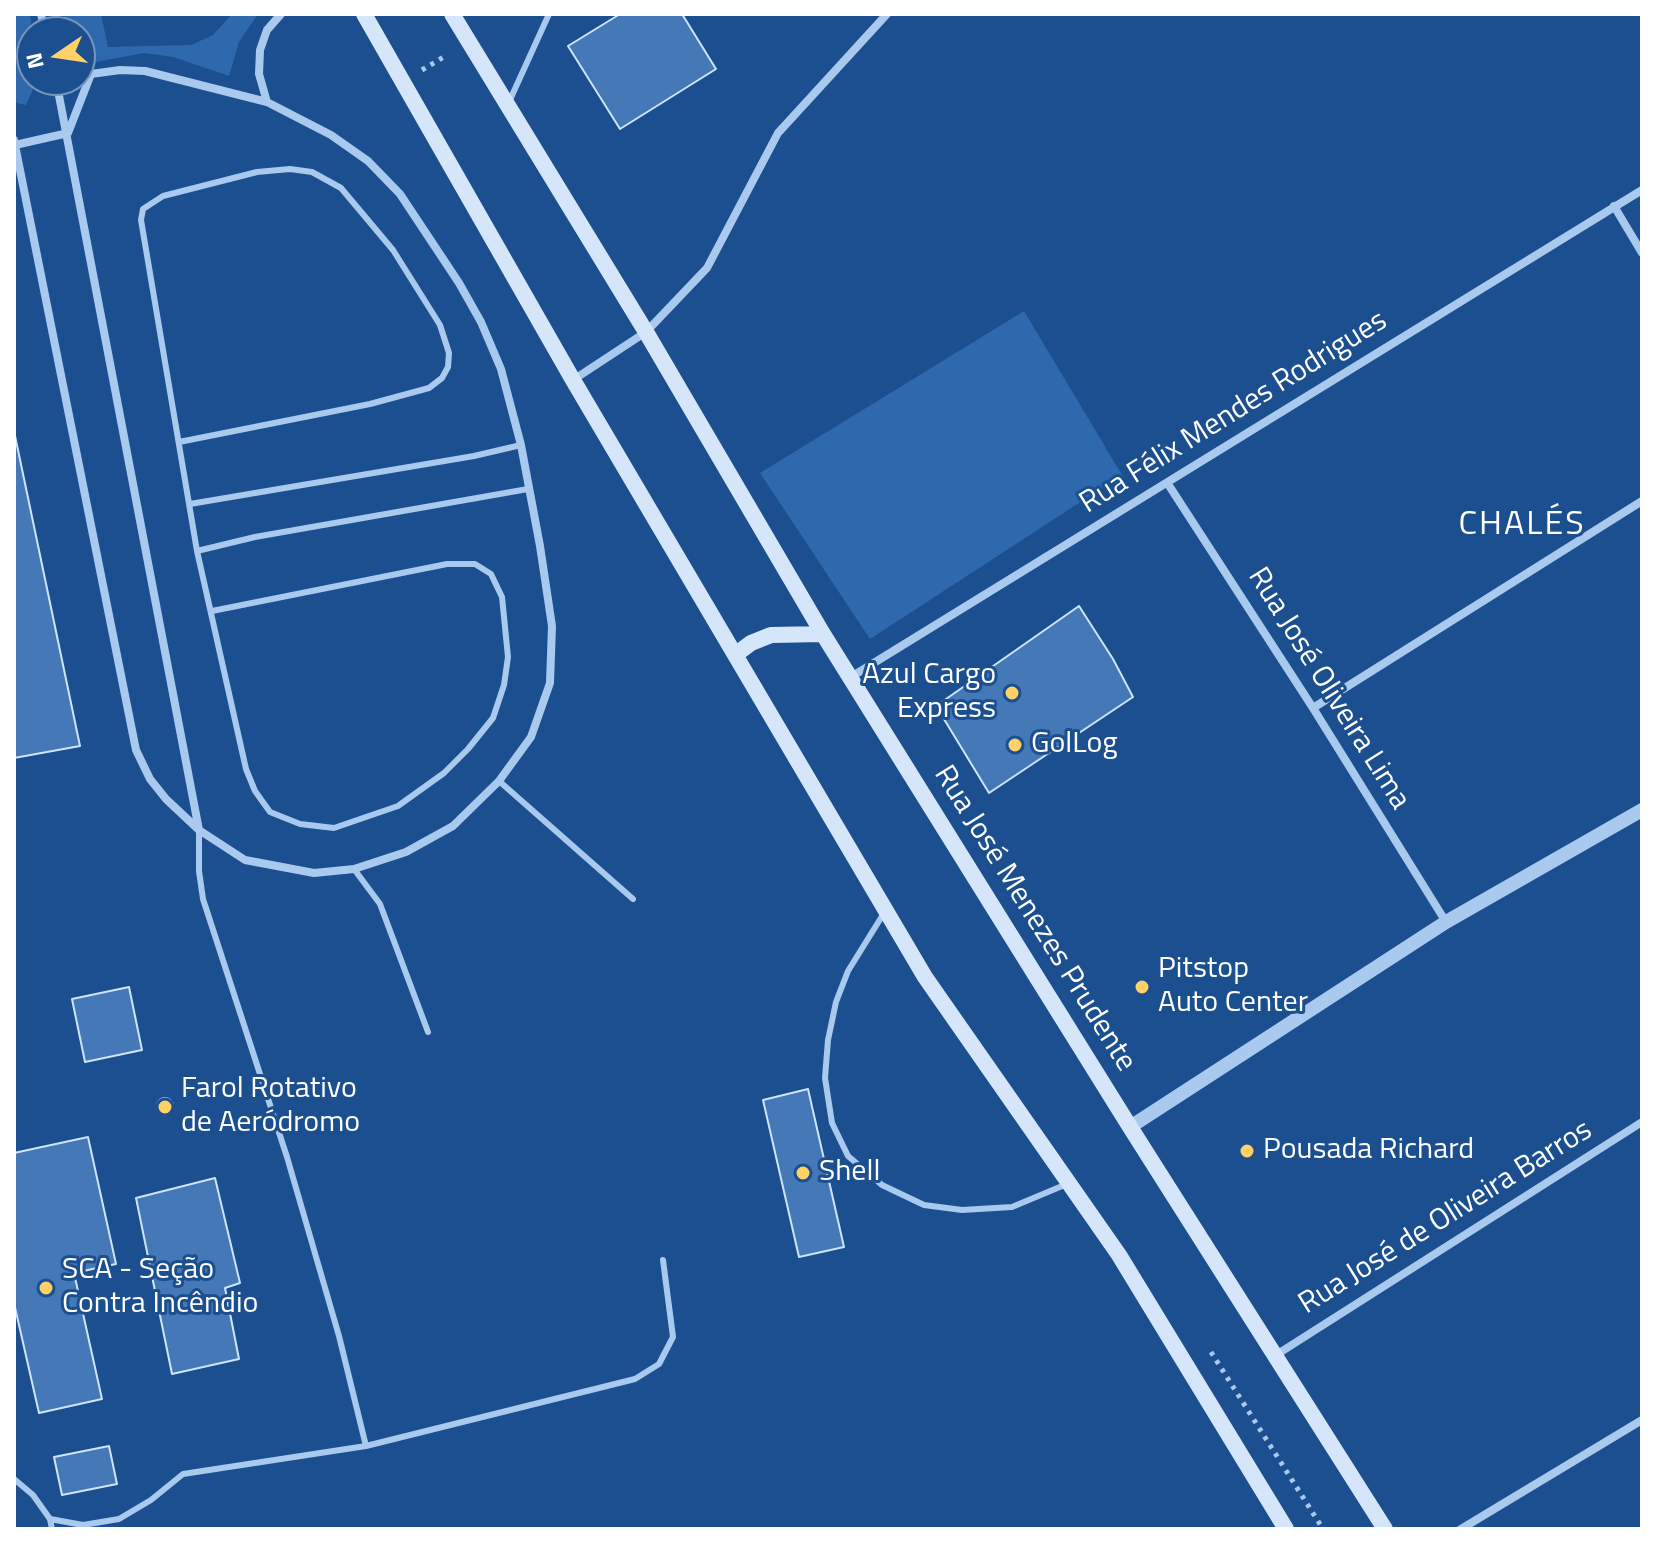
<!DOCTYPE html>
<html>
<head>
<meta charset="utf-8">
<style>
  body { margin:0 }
  #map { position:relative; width:1656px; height:1543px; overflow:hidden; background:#1b4f8f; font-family:"Titillium Web",sans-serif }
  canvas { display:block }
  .frame { position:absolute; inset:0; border:16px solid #fff; pointer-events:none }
  .north { position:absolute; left:16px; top:16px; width:80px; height:80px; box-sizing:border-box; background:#1b4f8f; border:2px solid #7695bc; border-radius:50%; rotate:257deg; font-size:22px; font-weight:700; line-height:32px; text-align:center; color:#fff }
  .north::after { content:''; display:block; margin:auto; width:28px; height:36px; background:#ffd166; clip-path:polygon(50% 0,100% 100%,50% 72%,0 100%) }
</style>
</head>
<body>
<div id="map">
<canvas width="1656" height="1543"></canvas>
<div class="frame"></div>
<div class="north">N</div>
</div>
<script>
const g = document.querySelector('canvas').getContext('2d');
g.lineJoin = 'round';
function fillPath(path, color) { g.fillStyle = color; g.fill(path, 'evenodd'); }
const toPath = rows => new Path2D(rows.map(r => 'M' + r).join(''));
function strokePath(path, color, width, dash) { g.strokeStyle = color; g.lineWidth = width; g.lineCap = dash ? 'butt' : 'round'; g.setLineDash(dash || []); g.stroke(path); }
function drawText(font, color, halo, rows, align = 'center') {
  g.font = font + ' "Titillium Web",sans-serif'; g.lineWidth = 6; g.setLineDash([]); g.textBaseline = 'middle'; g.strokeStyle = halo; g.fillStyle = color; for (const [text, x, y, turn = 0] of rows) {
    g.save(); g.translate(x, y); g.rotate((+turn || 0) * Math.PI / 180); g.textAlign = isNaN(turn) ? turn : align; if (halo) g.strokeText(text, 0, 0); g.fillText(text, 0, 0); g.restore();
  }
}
const green = toPath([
  [14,14,29,14,31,19,32,80,37,80,26,105,17,103,14,99],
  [64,14,101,14,108,47,191,45,213,35,232,14,258,14,239,42,229,76,173,57,144,53,80,65,80,32,67,32],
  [1024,311,1122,475,870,639,760,473]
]);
const building = toPath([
  [620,14,682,14,716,69,620,129,568,46,620,14],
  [14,431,80,746,14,758,14,431],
  [1079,606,1113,659,1133,697,989,793,936,706,1079,606],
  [129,987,142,1050,85,1062,72,999,129,987],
  [808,1089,844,1247,799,1257,763,1100,808,1089],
  '157 1106a8 8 0 1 1 16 0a8 8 0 1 1-16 0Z',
  [88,1137,116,1264,74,1273,102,1399,39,1413,14,1303,14,1153,88,1137],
  [215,1178,240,1283,225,1288,239,1359,172,1374,136,1198,215,1178],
  [109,1446,117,1484,62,1495,54,1457,109,1446]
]);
const path = toPath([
  [422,70,447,55],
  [1211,1352,1323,1529]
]);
const service = toPath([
  [509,102,549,14],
  [179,442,370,404,429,388,442,378,448,367,449,353,440,325,393,250,341,188,312,172,290,169,257,172,163,196,143,209,141,220,197,551,246,769,255,791,270,812,300,824,334,828,398,806,444,773,468,749,493,718,504,685,508,657,502,597,491,574,475,564,447,564,212,611],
  [190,504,474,456,521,445],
  [197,551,255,537,528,489],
  [499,781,633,899],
  [199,830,199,871,203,899,287,1157,339,1336,366,1446],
  [354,869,380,904,428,1032],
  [884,913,848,971,836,1002,828,1040,825,1078,832,1123,848,1156,882,1185,924,1205,962,1210,1012,1207,1067,1184],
  [14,1479,33,1495,50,1519,52,1529],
  [50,1519,83,1525,119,1519,151,1500,183,1474,366,1446,635,1379,659,1364,673,1337,663,1260]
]);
const minor = toPath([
  [41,14,45,32],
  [56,80,199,830],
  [267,102,259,74,260,50,267,30,281,14],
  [14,140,136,750,150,779,166,799,199,830,245,860,314,873,354,869,406,852,453,826,499,781,531,737,550,683,552,626,540,546,521,445,501,369,481,322,459,283,400,194,368,161,331,135,267,102,145,71,120,70,91,74,68,133,15,145],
  [1614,206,1642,253],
  [573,380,646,332,707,268,778,133,887,14],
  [1168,484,1313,708,1446,922],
  [851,677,1642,190],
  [1313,708,1642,501],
  [1276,1355,1642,1122],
  [1461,1529,1642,1420]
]);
const tertiary = toPath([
  [1130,1127,1446,922,1642,810]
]);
const secondary = toPath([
  [364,14,573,380,925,977,1119,1255,1286,1529],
  [452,14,646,332,823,634,1130,1127,1385,1529],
  [735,655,751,643,771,635,823,634]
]);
const markers = [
  [1012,693,8,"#ffd166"],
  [1015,745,8,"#ffd166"],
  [1142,987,8,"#ffd166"],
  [165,1107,8,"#ffd166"],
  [1247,1151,8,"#ffd166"],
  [803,1173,8,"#ffd166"],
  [46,1288,8,"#ffd166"]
];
const streetNames = [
  ["Rua Félix Mendes Rodrigues",1234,413,-32],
  ["Rua José Oliveira Lima",1328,689,58],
  ["Rua José Menezes Prudente",1034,919,58],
  ["Rua José de Oliveira Barros",1446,1218,-32]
];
const poiNames = [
  ["Azul Cargo",996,676,"right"],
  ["Express",996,710,"right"],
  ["GolLog",1031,745],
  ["Pitstop",1158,970],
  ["Auto Center",1158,1004],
  ["Farol Rotativo",181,1090],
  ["de Aeródromo",181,1124],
  ["Pousada Richard",1263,1151],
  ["Shell",819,1173],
  ["SCA - Seção",62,1271],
  ["Contra Incêndio",62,1305]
];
const quarterNames = [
  ["CHALÉS",1522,526]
];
fillPath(green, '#2e69ad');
fillPath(building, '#4478b7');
strokePath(building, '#cfe3fa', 2);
strokePath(path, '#a9c9ee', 5, [4, 6]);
strokePath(service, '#a9c9ee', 6);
strokePath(minor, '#a9c9ee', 8);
strokePath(tertiary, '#a9c9ee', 14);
strokePath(secondary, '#d6e6fa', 16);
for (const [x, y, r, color] of markers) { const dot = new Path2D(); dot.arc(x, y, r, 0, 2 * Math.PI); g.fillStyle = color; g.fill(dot); strokePath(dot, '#1b4f8f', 3); }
drawText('30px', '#fff', '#1b4f8f', streetNames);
drawText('30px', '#fff', '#1b4f8f', poiNames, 'left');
g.letterSpacing = '2px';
drawText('34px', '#fff', '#1b4f8f', quarterNames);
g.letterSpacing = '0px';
</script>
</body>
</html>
